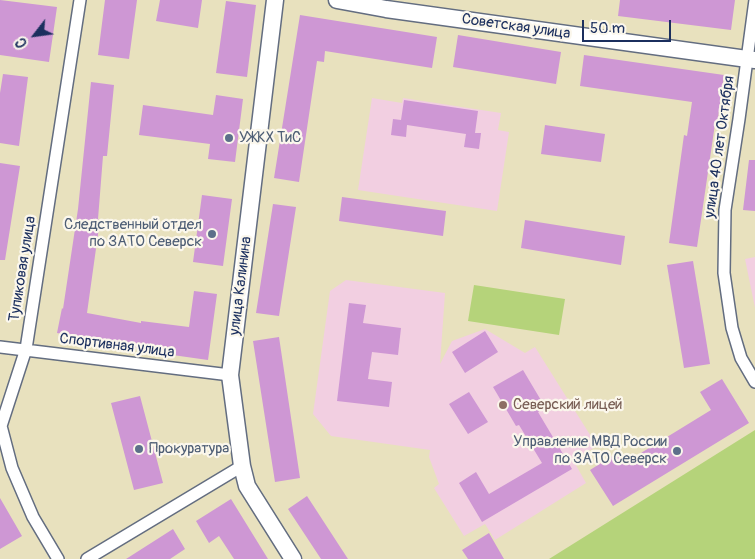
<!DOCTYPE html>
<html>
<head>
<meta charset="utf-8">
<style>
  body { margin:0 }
  #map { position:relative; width:755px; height:559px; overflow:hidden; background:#e8e1be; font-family:Pangolin,sans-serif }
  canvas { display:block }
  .north { position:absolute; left:10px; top:10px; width:50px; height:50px; -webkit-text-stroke:4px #fbf7ec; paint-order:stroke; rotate:240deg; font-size:14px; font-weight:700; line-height:20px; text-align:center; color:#1b2f5e }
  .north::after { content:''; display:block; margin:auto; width:18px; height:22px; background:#1b2f5e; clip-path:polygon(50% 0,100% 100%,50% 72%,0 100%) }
  .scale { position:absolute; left:582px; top:20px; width:89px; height:22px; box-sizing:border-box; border:2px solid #1b2f5e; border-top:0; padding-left:6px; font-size:15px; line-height:18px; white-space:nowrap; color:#1b2f5e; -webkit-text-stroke:4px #fbf7ec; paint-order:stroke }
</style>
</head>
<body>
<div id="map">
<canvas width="755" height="559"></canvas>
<div class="north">С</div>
<div class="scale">50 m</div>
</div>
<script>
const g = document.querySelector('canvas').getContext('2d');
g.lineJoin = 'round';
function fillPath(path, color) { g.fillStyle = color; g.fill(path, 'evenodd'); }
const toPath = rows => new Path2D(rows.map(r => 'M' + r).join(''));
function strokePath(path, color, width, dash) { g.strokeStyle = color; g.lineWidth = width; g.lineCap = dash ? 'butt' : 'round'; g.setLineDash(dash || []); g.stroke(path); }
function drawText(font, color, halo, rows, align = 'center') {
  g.font = font + ' Pangolin,sans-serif'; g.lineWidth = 4.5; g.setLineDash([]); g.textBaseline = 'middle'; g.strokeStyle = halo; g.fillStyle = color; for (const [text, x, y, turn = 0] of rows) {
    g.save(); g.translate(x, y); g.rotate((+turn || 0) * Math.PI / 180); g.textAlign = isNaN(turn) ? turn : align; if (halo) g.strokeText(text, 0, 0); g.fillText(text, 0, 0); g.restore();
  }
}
const built = toPath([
  [372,98,402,103,403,98,501,113,498,130,509,132,497,211,358,190],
  [755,257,755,308,745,259],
  [346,280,445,293,440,364,452,341,485,329,525,353,535,347,597,446,573,460,586,483,495,540,485,524,464,536,434,488,439,484,429,457,430,450,331,436,313,414,330,291]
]);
const green = toPath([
  [474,285,565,299,559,335,468,321],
  [755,430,755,559,549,559]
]);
const building = toPath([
  [0,0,57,7,49,62,0,55],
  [105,0,137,0,129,59,98,55],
  [160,0,202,0,198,28,156,21],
  [620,0,735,0,731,30,618,16],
  [226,1,256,5,247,77,216,73],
  [300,15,437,37,432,68,325,51,324,62,317,61,299,182,274,178],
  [458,35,561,52,556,84,453,67],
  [584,55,724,75,717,125,715,124,697,247,669,243,684,135,687,136,692,102,580,86],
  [3,74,28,77,19,146,0,143,0,93],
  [91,82,114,85,107,156,103,156,98,219,100,220,87,313,141,323,141,321,189,327,194,291,217,294,208,360,137,350,137,348,57,333,62,308,63,309,78,209],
  [216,95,243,99,235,162,208,159,210,144,139,135,143,105,213,115],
  [404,100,478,111,475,133,481,133,479,149,464,147,466,134,407,125,406,137,391,135,393,119,401,120],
  [545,125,605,134,601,162,541,154],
  [749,160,755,160,755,211,743,210],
  [0,163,20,166,5,260,0,260],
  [202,195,232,199,223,266,193,262],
  [342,197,446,211,443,236,339,221],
  [273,204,296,207,279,316,256,313],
  [525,220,625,236,621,265,521,248],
  [693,261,710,364,684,368,667,265],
  [349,303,366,305,363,323,401,328,398,355,372,352,368,379,392,382,389,407,337,401],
  [485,331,498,352,465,373,452,352],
  [279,337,300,478,275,482,253,341],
  [523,370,545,407,538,412,572,469,482,522,459,483,476,472,489,494,542,463,519,425,516,426,493,387],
  [722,379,749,423,613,506,590,470,617,453,623,464,711,410,700,392],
  [469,392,488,422,468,434,449,404],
  [140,396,163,483,134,490,111,403],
  [307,496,348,559,321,559,288,509],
  [0,498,22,536,0,549],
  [231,499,268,559,234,559,219,536,209,543,196,521],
  [173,529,185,549,170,559,126,559],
  [489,533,504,559,468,559,462,550]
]);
const street = toPath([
  [755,0,739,119,725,210,724,273,732,328,741,358,755,382],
  [0,347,230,375],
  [58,559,33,517,12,468,1,426,26,349,80,0],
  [87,559,242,466]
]);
const secondary = toPath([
  [275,0,230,375,242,466,247,486,293,559],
  [337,0,386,9,755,60]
]);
const markers = [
  [229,138,5,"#5c6f8a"],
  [212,234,5,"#5c6f8a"],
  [503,405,5,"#8d6e63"],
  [139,449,5,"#5c6f8a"],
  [677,451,5,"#5c6f8a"]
];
const streetNames = [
  ["Советская улица",516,27,8],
  ["улица 40 лет Октября",720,147,-82],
  ["Тупиковая улица",23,269,-81],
  ["улица Калинина",241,286,-83],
  ["Спортивная улица",117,346,7]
];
const serviceNames = [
  ["УЖКХ ТиС",239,138],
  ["Следственный отдел",202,225,"right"],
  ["по ЗАТО Северск",202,242,"right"],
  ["Управление МВД России",667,442,"right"],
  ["по ЗАТО Северск",667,459,"right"],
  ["Прокуратура",149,449]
];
const educationNames = [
  ["Северский лицей",513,405]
];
fillPath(built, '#f2cfe1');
fillPath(green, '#b5d37a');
fillPath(building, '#ce97d4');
strokePath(street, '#636d80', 14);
strokePath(secondary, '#636d80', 19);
strokePath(street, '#fff', 11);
strokePath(secondary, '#fff', 16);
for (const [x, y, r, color] of markers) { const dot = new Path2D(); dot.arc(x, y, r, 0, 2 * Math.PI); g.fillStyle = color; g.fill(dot); strokePath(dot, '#fbf7ec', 2); }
drawText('15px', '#1b2f5e', '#fbf7ec', streetNames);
drawText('15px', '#4e5e75', '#fbf7ec', serviceNames, 'left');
drawText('15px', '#785e54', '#fbf7ec', educationNames, 'left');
</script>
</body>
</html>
